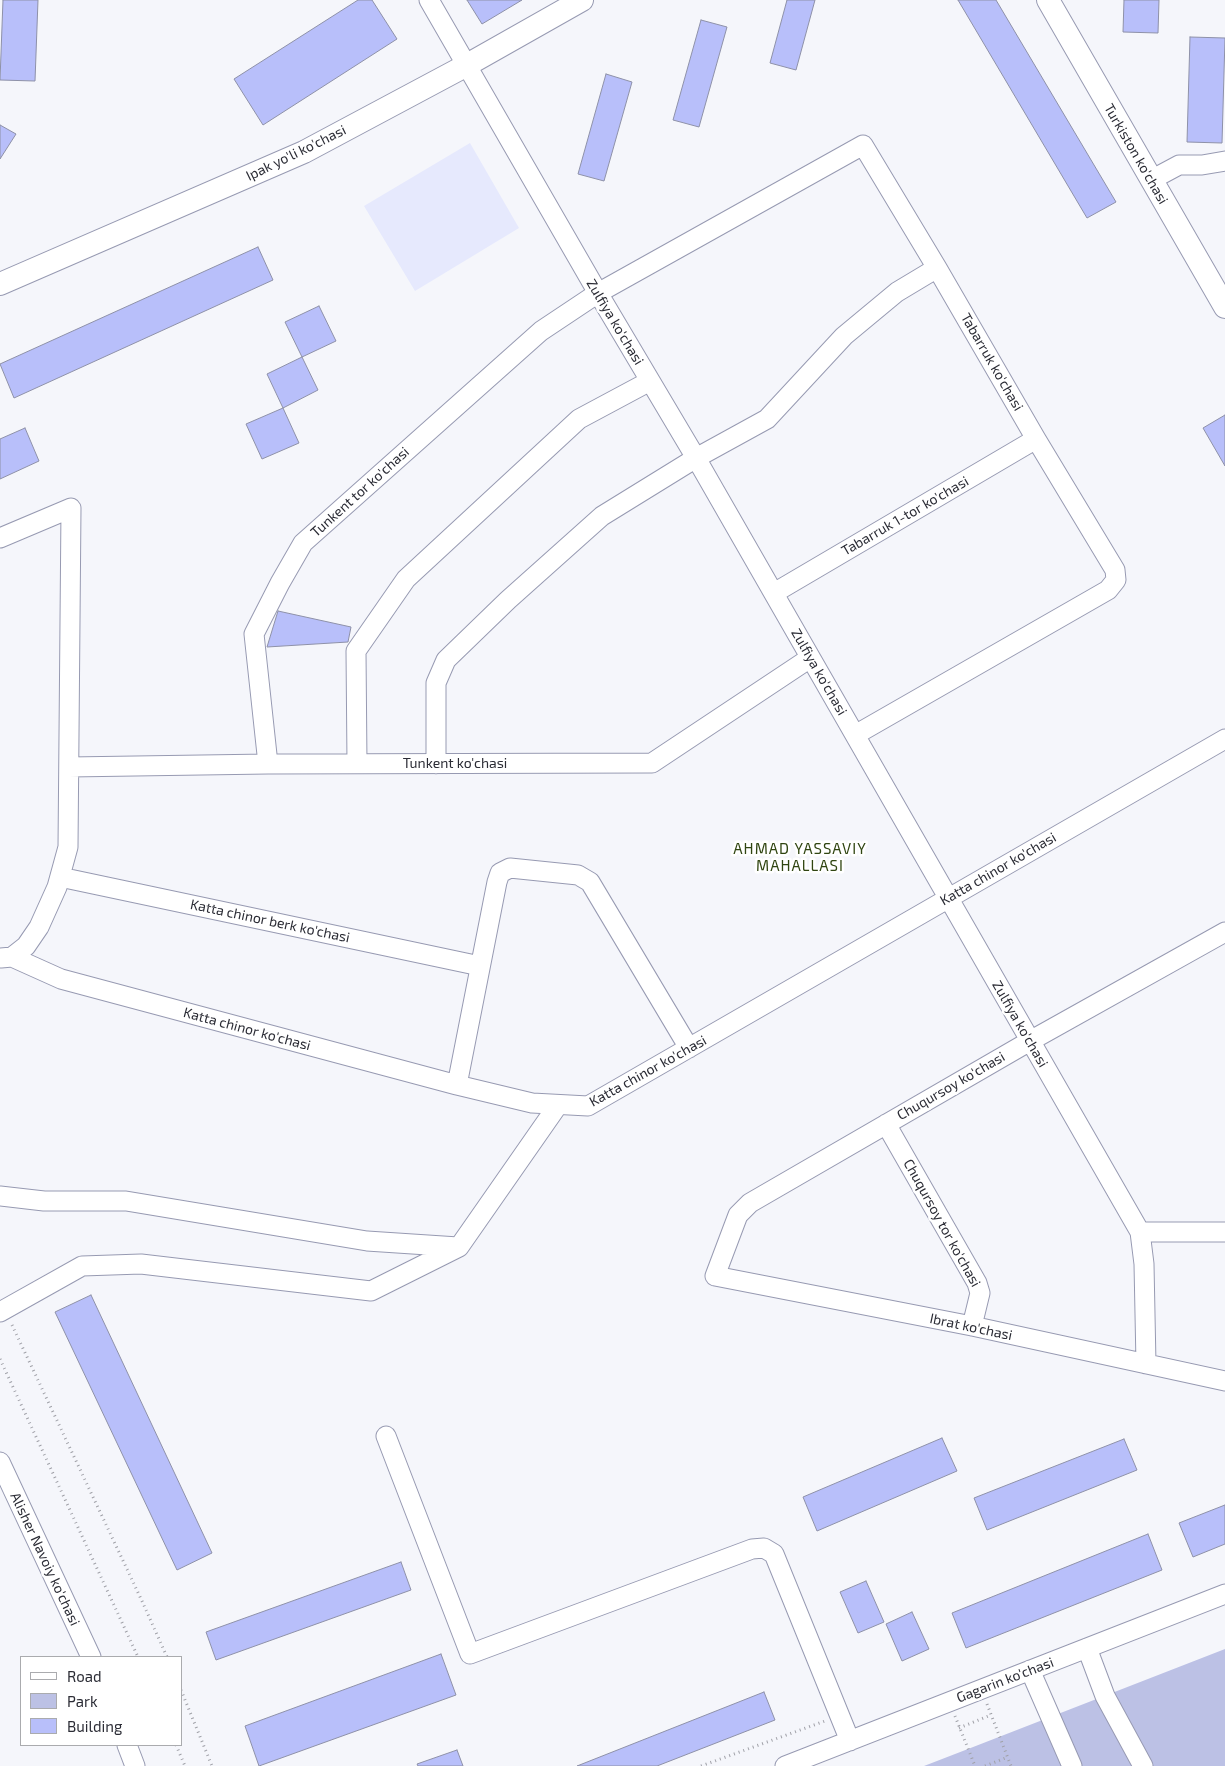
<!DOCTYPE html>
<html>
<head>
<meta charset="utf-8">
<style>
  body { margin:0 }
  #map { position:relative; width:1225px; height:1766px; overflow:hidden; background:#f5f6fb; font-family:"Exo 2",sans-serif }
  canvas { display:block }
  .legend { position:absolute; left:20px; top:1656px; width:162px; height:90px; box-sizing:border-box; background:#fff; border:1px solid #aaabae; margin:0; padding:6px 9px; list-style:none; font-size:15px; color:#2b2c35 }
  .legend li { display:flex; align-items:center; gap:10px; height:25px }
  .legend b { width:25px; border:1px solid #aaabae }
</style>
</head>
<body>
<div id="map">
<canvas width="1225" height="1766"></canvas>
<ul class="legend">
<li><b style="height:6px;background:#fff"></b>Road</li>
<li><b style="height:14px;background:#bcc1e5"></b>Park</li>
<li><b style="height:14px;background:#b8bffa"></b>Building</li>
</ul>
</div>
<script>
const g = document.querySelector('canvas').getContext('2d');
g.lineJoin = 'round';
function fillPath(path, color) { g.fillStyle = color; g.fill(path, 'evenodd'); }
const toPath = rows => new Path2D(rows.map(r => 'M' + r).join(''));
function strokePath(path, color, width, dash) { g.strokeStyle = color; g.lineWidth = width; g.lineCap = dash ? 'butt' : 'round'; g.setLineDash(dash || []); g.stroke(path); }
function drawText(font, color, halo, rows, align = 'center') {
  g.font = font + ' "Exo 2",sans-serif'; g.lineWidth = 5; g.setLineDash([]); g.textBaseline = 'middle'; g.strokeStyle = halo; g.fillStyle = color; for (const [text, x, y, turn = 0] of rows) {
    g.save(); g.translate(x, y); g.rotate((+turn || 0) * Math.PI / 180); g.textAlign = isNaN(turn) ? turn : align; if (halo) g.strokeText(text, 0, 0); g.fillText(text, 0, 0); g.restore();
  }
}
const built = toPath([
  [470,143,519,228,415,291,364,206]
]);
const green = toPath([
  [1225,1649,1225,1766,924,1766,968,1749]
]);
const building = toPath([
  [3,0,38,0,35,81,0,80,3,0],
  [358,0,372,0,397,39,263,125,234,79,358,0],
  [467,0,522,0,482,24,467,0],
  [787,0,815,0,796,70,770,63,787,0],
  [958,0,996,0,1116,202,1087,218,958,0],
  [1124,0,1159,0,1158,33,1123,32,1124,0],
  [701,20,727,27,699,127,673,120,701,20],
  [1190,37,1225,38,1222,143,1187,142,1190,37],
  [606,74,632,82,604,181,578,174,606,74],
  [0,125,16,134,0,159,0,125],
  [258,247,273,280,14,398,0,364,258,247],
  [319,306,336,341,302,357,285,322,319,306],
  [302,357,318,390,283,408,267,374,302,357],
  [283,408,299,443,262,459,246,424,283,408],
  [1225,415,1225,466,1203,428,1225,415],
  [25,428,39,461,0,479,0,439,25,428],
  [278,611,351,627,348,642,267,647,278,611],
  [91,1295,212,1553,177,1570,55,1312,91,1295],
  [942,1438,957,1471,817,1531,803,1497,942,1438],
  [1124,1439,1137,1470,987,1530,974,1498,1124,1439],
  [1225,1505,1225,1544,1193,1557,1179,1523,1225,1505],
  [1148,1534,1162,1570,966,1648,952,1613,1148,1534],
  [401,1562,411,1590,216,1660,206,1632,401,1562],
  [866,1581,884,1622,858,1633,840,1592,866,1581],
  [912,1612,929,1649,902,1661,886,1624,912,1612],
  [441,1654,456,1695,259,1766,245,1726,441,1654],
  [764,1692,775,1720,657,1766,577,1766,764,1692],
  [457,1750,463,1766,418,1766,417,1764,457,1750]
]);
const path = toPath([
  [12,1325,142,1601,167,1657],
  [0,1359,138,1657],
  [181,1690,212,1766],
  [987,1704,1011,1766],
  [955,1716,975,1766],
  [959,1728,991,1715],
  [176,1745,185,1766],
  [701,1766,825,1721],
  [985,1766,1008,1757]
]);
const minor = toPath([
  [429,0,598,293,696,458,1140,1232,1144,1264,1146,1364],
  [1151,180,1179,165,1202,165,1225,161],
  [0,538,71,508,68,847,57,887,39,927,26,946,12,957,1,958],
  [774,593,1036,439],
  [268,764,254,634,280,583,303,543,541,331,598,293,863,145,937,268,1036,439,1115,570,1116,580,1108,590,855,735],
  [357,764,356,651,406,579,579,419,650,381],
  [436,764,436,683,446,660,508,600,602,516,696,458,767,419,844,336,897,292,937,268],
  [69,767,268,764,652,763,810,658],
  [60,877,480,966],
  [1225,932,1030,1041,750,1203,738,1215,715,1276,972,1326,1225,1381],
  [12,957,61,979,457,1085,532,1103,588,1106,1225,739],
  [457,1085,497,882,500,873,510,868,578,875,590,882,689,1048],
  [886,1124,977,1283,980,1293,972,1326],
  [0,1196,44,1201,126,1201,367,1241,458,1247],
  [1140,1232,1225,1232],
  [0,1312,82,1266,141,1264,371,1291,459,1247,558,1105],
  [386,1436,470,1654,752,1549,764,1548,774,1554,850,1741],
  [0,1462,91,1657],
  [1087,1648,1105,1696,1143,1766],
  [1030,1670,1072,1766],
  [127,1745,135,1766],
  [785,1766,1225,1594]
]);
const major = toPath([
  [1048,0,1225,307],
  [0,284,304,152,467,65,582,0]
]);
const streetNames = [
  ["Ipak yo'li ko'chasi",296,153,-26],
  ["Turkiston ko'chasi",1136,154,60],
  ["Zulfiya ko'chasi",615,322,59],
  ["Tabarruk ko'chasi",992,362,60],
  ["Tunkent tor ko'chasi",360,492,-42],
  ["Tabarruk 1-tor ko'chasi",905,516,-30],
  ["Zulfiya ko'chasi",819,672,60],
  ["Tunkent ko'chasi",455,763],
  ["Katta chinor ko'chasi",998,869,-30],
  ["Katta chinor berk ko'chasi",270,921,12],
  ["Zulfiya ko'chasi",1020,1024,60],
  ["Katta chinor ko'chasi",247,1029,15],
  ["Katta chinor ko'chasi",648,1071,-29],
  ["Chuqursoy ko'chasi",951,1086,-30],
  ["Chuqursoy tor ko'chasi",942,1223,61],
  ["Ibrat ko'chasi",971,1327,12],
  ["Alisher Navoiy ko'chasi",45,1559,65],
  ["Gagarin ko'chasi",1005,1680,-21]
];
const neighbourhoodNames = [
  ["AHMAD YASSAVIY",800,849],
  ["MAHALLASI",800,866]
];
fillPath(built, '#e6e9fd');
fillPath(green, '#bcc1e5');
fillPath(building, '#b8bffa');
strokePath(building, '#8e91a8', 1);
strokePath(minor, '#979ab2', 21);
strokePath(major, '#979ab2', 24);
strokePath(path, '#a0a1a8', 3, [1, 4]);
strokePath(minor, '#fff', 19);
strokePath(major, '#fff', 22);
drawText('14px', '#2b2c35', '#fff', streetNames);
g.letterSpacing = '1px';
drawText('15px', '#304511', '#fff', neighbourhoodNames);
g.letterSpacing = '0px';
</script>
</body>
</html>
